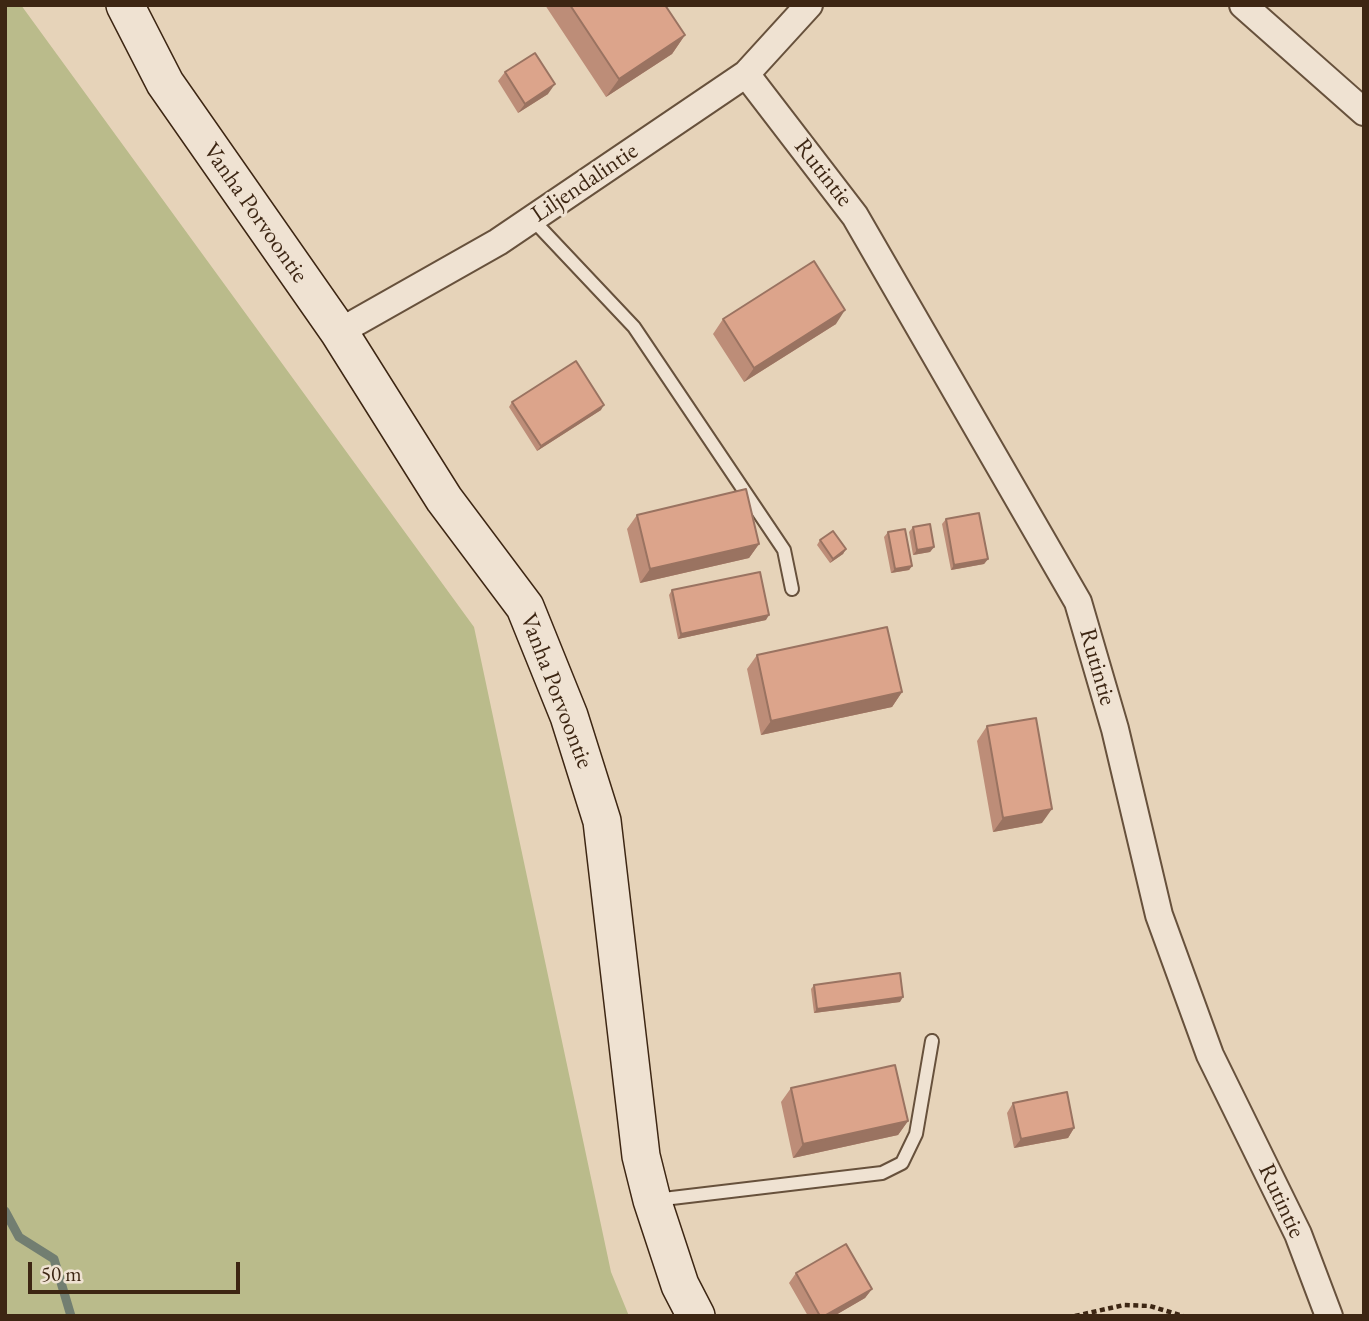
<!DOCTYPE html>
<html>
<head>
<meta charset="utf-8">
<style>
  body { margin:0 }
  #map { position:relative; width:1369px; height:1321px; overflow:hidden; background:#e6d3b9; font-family:"EB Garamond",serif }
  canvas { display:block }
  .frame { position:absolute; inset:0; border:7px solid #3d2613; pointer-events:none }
  .scale { position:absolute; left:28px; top:1262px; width:212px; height:32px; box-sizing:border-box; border:4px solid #3d2613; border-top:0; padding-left:9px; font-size:21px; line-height:24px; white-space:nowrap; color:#3d2613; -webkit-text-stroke:5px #efe2d2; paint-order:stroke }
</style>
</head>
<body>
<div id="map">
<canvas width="1369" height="1321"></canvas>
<div class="frame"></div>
<div class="scale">50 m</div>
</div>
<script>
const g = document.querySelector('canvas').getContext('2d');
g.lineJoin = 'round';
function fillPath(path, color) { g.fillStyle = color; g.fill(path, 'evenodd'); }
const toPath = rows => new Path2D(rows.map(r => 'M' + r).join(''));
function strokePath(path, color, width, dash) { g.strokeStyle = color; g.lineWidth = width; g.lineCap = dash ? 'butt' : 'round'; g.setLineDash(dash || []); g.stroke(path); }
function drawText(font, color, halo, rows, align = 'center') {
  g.font = font + ' "EB Garamond",serif'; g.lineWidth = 6; g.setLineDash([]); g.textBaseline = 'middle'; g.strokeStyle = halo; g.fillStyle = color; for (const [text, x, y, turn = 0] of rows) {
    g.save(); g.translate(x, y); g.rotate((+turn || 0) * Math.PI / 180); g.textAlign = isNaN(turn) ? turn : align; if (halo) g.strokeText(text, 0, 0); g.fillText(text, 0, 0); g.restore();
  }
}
const green = toPath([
  [5,5,21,5,474,627,611,1272,629,1316,216,1316,214,1314,211,1316,5,1316]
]);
const stream = toPath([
  [5,1211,19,1237,54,1259,71,1316]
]);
const path = toPath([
  [1075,1316,1124,1305,1150,1306,1183,1316]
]);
const service = toPath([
  [532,219,634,327,784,550,792,589],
  [655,1200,882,1173,902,1163,916,1134,932,1041]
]);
const minor = toPath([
  [1243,5,1364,112],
  [746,74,855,216,1078,602,1115,729,1159,915,1210,1055,1298,1234,1329,1316],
  [339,332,498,242,746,74,809,5]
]);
const secondary = toPath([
  [125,5,165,83,339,332,444,499,525,607,569,716,602,821,641,1156,652,1200,680,1285,696,1316]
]);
const wall = toPath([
  [545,5,665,5,685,35,672,54,606,97],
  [505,72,548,94,518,113,498,81],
  [723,319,836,324,744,382,713,334],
  [512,402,601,410,537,451,509,407],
  [637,515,759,544,749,558,640,583,627,529],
  [946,519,988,559,984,564,951,570,942,524],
  [913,527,934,547,930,552,913,555,909,532],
  [888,532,912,566,909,570,891,573,884,537],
  [820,540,846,549,843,554,830,563,817,545],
  [672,590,766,620,678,639,669,595],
  [757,655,902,692,892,707,761,735,747,669],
  [987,726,1042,823,993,832,977,741],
  [814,985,900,1002,814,1013,811,989],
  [791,1088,908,1121,898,1135,793,1158,781,1102],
  [1013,1103,1074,1128,1068,1138,1014,1148,1007,1113],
  [796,1273,872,1289,865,1298,834,1316,808,1316,789,1283]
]);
const shadedWall = toPath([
  [685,35,672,54,606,97,619,79],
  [555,84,548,94,518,113,525,104],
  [845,310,836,324,744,382,754,368],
  [604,405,601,410,537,451,541,446],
  [759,544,749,558,640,583,650,569],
  [934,547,930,552,913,555,917,550],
  [846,549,843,554,830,563,833,559],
  [988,559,984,564,951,570,954,565],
  [912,566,909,570,891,573,895,569],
  [769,615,766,620,678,639,681,634],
  [902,692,892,707,761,735,771,721],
  [1052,809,1042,823,993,832,1003,818],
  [903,997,900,1002,814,1013,817,1009],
  [908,1121,898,1135,793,1158,803,1144],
  [1074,1128,1068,1138,1014,1148,1021,1139],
  [872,1289,865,1298,834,1316,824,1316]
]);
const building = toPath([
  [570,5,665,5,685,35,619,79,570,5],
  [535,53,555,84,525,104,505,72,535,53],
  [814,261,845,310,754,368,723,319,814,261],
  [576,361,604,405,541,446,512,402,576,361],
  [746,489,759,544,650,569,637,515,746,489],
  [979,513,988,559,954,565,946,519,979,513],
  [930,524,934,547,917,550,913,527,930,524],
  [905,529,912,566,895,569,888,532,905,529],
  [833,531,846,549,833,559,820,540,833,531],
  [760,572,769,615,681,634,672,590,760,572],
  [887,627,902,692,771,721,757,655,887,627],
  [1036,718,1052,809,1003,818,987,726,1036,718],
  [900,973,903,997,817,1009,814,985,900,973],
  [895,1065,908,1121,803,1144,791,1088,895,1065],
  [1067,1092,1074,1128,1021,1139,1013,1103,1067,1092],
  [846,1244,872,1289,824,1316,820,1316,796,1273,846,1244]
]);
const streetNames = [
  ["Rutintie",823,173,52],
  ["Liljendalintie",585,183,-34],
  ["Vanha Porvoontie",255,213,55],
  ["Rutintie",1097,667,74],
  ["Vanha Porvoontie",556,691,69],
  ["Rutintie",1281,1201,65]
];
fillPath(green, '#babb8b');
strokePath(stream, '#727e71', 9);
strokePath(service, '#67513c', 16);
strokePath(minor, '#67513c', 30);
strokePath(secondary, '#3d2613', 40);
strokePath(path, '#3d2613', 4.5, [5, 3.5]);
strokePath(service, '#efe2d2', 12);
strokePath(minor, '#efe2d2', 26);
strokePath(secondary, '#efe2d2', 37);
fillPath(wall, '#bd8d78');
fillPath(shadedWall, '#9a7361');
fillPath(building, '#dca48b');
strokePath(building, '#9a7361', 2);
drawText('24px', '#3d2613', '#efe2d2', streetNames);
</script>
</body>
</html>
